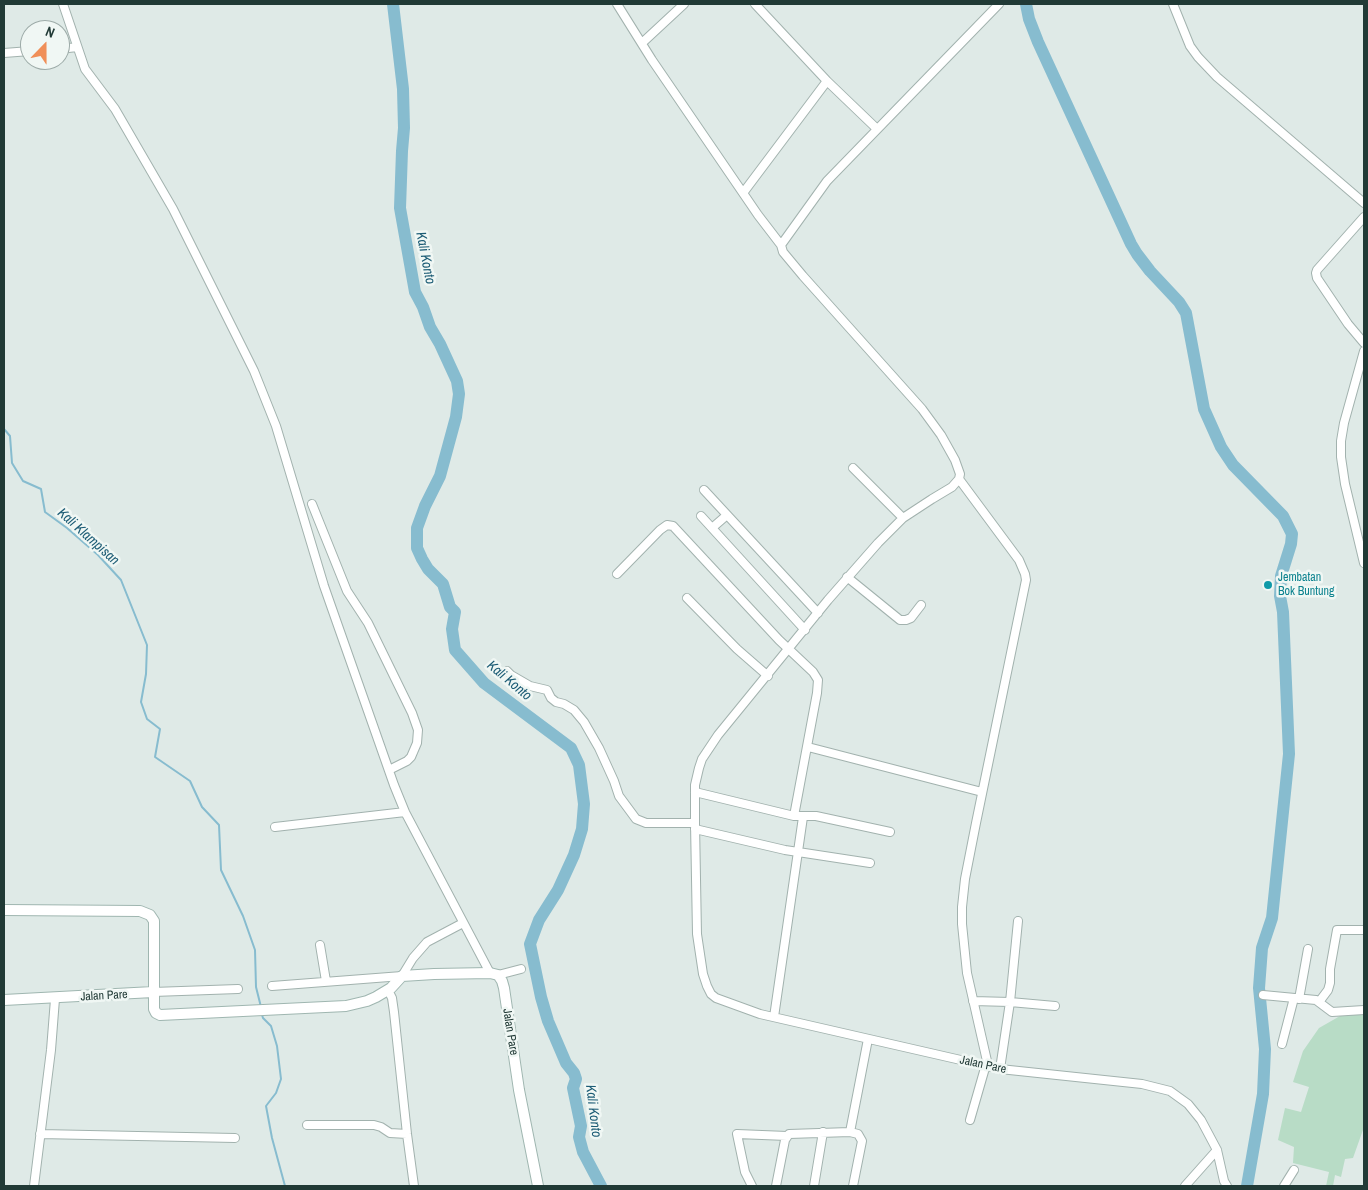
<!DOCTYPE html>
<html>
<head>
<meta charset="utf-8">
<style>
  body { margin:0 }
  #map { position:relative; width:1368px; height:1190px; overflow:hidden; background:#dfeae7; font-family:"Archivo Narrow",sans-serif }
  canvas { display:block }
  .frame { position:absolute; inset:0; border:5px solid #213a36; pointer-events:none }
  .north { position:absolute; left:20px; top:20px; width:50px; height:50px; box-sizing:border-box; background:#f0f7f4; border:1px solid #9daba8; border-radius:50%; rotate:22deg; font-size:14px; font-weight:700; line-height:20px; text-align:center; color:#213a36 }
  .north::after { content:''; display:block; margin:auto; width:18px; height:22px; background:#f08f58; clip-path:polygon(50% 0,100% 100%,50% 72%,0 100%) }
</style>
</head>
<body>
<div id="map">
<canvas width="1368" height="1190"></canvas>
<div class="frame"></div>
<div class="north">N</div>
</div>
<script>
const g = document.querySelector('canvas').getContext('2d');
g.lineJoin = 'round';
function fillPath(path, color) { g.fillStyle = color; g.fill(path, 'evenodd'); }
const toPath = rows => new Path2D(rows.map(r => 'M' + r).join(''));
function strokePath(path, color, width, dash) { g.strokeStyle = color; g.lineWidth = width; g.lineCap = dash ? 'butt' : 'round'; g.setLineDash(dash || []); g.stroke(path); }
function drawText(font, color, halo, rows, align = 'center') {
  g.font = font + ' "Archivo Narrow",sans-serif'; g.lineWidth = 5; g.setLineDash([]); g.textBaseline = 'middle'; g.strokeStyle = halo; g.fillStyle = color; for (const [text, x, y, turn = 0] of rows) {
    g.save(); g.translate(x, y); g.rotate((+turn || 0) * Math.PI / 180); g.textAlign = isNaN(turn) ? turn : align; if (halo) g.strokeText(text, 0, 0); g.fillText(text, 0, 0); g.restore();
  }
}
const green = toPath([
  [1364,1014,1364,1127,1353,1158,1345,1159,1341,1177,1335,1175,1333,1186,1326,1186,1329,1172,1293,1163,1294,1147,1278,1140,1285,1108,1301,1112,1309,1087,1293,1082,1303,1051,1319,1028,1340,1016]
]);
const stream = toPath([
  [4,429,10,436,12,463,23,481,41,489,45,512,67,528,98,555,121,580,147,645,146,674,141,702,147,719,160,729,155,757,190,781,202,807,219,825,221,870,243,916,255,950,256,987,261,1007],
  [262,1015,263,1018,271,1026,277,1046,281,1079,276,1093,266,1106,272,1138,285,1186]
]);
const river = toPath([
  [393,4,403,89,404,128,402,151,400,208,415,292,423,307,430,327,440,344,457,381,459,394,456,417,440,476,425,506,417,528,417,548,422,559,428,569,443,584,450,607,455,612,452,629,455,650,484,683,571,748,579,765,584,804,582,829,574,855,558,890,539,920,530,944,541,997,548,1021,566,1063,574,1073,576,1079,573,1088,581,1126,579,1137,583,1152,601,1186],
  [1026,4,1029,19,1038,42,1131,244,1137,254,1150,271,1179,302,1186,313,1204,409,1221,447,1233,465,1283,516,1292,534,1291,544,1281,576,1280,596,1283,612,1289,754,1272,918,1262,948,1259,988,1265,1049,1263,1094,1247,1186]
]);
const street = toPath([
  [63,4,85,69,115,109,173,209,254,371,276,426,324,586,394,785,405,812,490,973],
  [617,4,652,60,758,215,781,245],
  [755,4,827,81,876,128],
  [999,4,827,181,781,245,783,252,803,276,922,409,941,435,955,460,960,474,959,479,952,487,932,499,903,518,878,543,828,600,718,735,702,759,699,768,695,785,695,823,697,934,703,974,707,986,711,994,716,998,760,1014,1000,1069,1142,1084,1170,1091,1188,1104,1201,1120,1217,1150,1224,1181,1227,1186],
  [1173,4,1190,46,1198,57,1217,77,1364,203],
  [642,43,684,4],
  [60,49,77,47],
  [4,53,30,51],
  [743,193,827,81],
  [1364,217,1317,270,1316,273,1317,278,1348,324,1364,343],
  [1364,351,1344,423,1341,441,1341,457,1345,484,1364,563],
  [853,468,903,518],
  [959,479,1019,560,1025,574,1026,580,976,823,965,879,962,907,962,924,967,973,987,1061,970,1120],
  [704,490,818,613],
  [312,504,347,591,368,623,412,713,418,730,417,743,411,757,407,761,389,770],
  [701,516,805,630],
  [712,528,727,515],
  [617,574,660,530,667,525,673,526,779,640,813,672,818,680,817,693,794,816],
  [847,577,900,620,906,620,911,618,921,605],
  [687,598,737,649,768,676],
  [507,671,511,675,530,686,547,690,551,698,556,702,564,704,574,710,584,722,599,748,614,781,619,796,636,819,646,823,695,823],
  [808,747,982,792],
  [695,792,794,816,816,816,890,832],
  [275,827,405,812],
  [695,829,785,850,870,863],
  [320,945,326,981],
  [498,975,521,969],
  [272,986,402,976,413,958,427,942,463,923],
  [388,990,392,998,394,1012,407,1134,414,1186],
  [153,992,238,989],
  [1263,995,1316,1000,1332,1012,1364,1010],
  [1299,999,1308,949],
  [973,1001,1010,1002,1055,1006],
  [1319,1002,1328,990,1330,983,1330,969,1337,930,1364,930],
  [774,1017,803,817],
  [1282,1044,1294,998],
  [1000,1069,1010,1002,1018,921],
  [307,1125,374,1125,381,1127,390,1133,407,1134],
  [850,1132,868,1039],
  [40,1134,235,1138],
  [34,1186,51,1050,55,999],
  [752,1186,745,1172,737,1134,787,1136],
  [776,1186,785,1140,789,1134,850,1132,858,1134,862,1141,853,1186],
  [814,1186,823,1132],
  [1185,1186,1217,1150],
  [1284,1186,1294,1170]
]);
const secondary = toPath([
  [4,910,140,911,150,915,154,921,154,1009,156,1013,160,1015,346,1006,367,1001,376,997,391,988,402,976,434,974,490,973,498,975,502,981,504,988,519,1090,538,1186],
  [4,1000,153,992]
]);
const markers = [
  [1268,585,5,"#0f9aa8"]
];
const cultureNames = [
  ["Jembatan",1278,578],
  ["Bok Buntung",1278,592]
];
const streetNames = [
  ["Jalan Pare",104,996,-3],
  ["Jalan Pare",510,1032,81],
  ["Jalan Pare",983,1065,12]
];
const waterNames = [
  ["Kali Konto",425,258,79],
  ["Kali Klampisan",88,537,42],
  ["Kali Konto",509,681,40],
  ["Kali Konto",593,1111,83]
];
fillPath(green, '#b8dcc6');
strokePath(stream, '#87bccf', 2);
strokePath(river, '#87bccf', 12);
strokePath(street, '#a2b2ae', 10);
strokePath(secondary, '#9fb6b0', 12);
strokePath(street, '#fff', 8);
strokePath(secondary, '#fff', 10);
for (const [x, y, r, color] of markers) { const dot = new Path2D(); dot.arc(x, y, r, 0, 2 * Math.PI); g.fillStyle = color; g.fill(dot); strokePath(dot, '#f0f7f4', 2); }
drawText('12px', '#0d838f', '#f0f7f4', cultureNames, 'left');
drawText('12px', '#213a36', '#f0f7f4', streetNames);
drawText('italic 14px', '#1c5c75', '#f0f7f4', waterNames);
</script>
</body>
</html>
